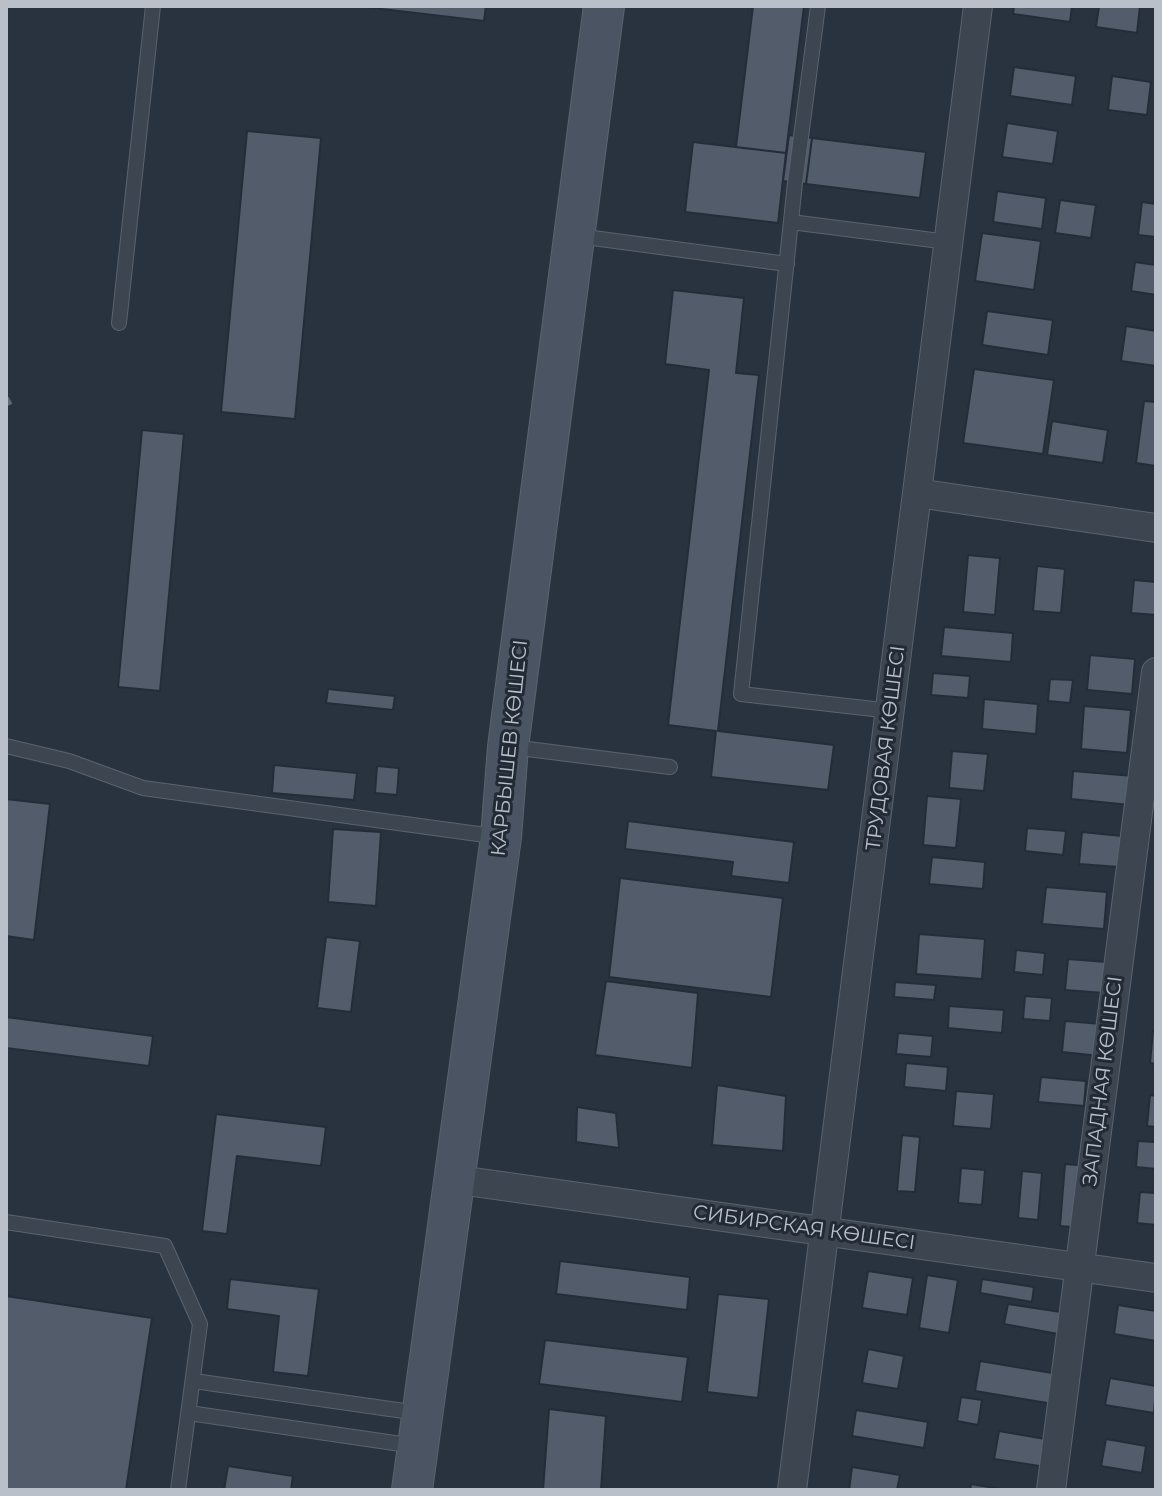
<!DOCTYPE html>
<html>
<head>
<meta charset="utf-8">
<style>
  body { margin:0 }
  #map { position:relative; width:1162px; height:1496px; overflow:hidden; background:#293340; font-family:Montserrat,sans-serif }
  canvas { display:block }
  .frame { position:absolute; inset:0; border:8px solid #bac0ca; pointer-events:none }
</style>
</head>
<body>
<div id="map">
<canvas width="1162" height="1496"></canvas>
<div class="frame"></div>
</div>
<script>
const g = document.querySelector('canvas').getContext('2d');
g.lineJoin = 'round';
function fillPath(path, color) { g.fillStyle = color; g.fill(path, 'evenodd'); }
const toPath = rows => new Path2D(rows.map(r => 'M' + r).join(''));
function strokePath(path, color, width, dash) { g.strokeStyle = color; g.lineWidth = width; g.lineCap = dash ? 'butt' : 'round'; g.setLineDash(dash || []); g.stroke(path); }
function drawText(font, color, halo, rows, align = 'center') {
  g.font = font + ' Montserrat,sans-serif'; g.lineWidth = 6; g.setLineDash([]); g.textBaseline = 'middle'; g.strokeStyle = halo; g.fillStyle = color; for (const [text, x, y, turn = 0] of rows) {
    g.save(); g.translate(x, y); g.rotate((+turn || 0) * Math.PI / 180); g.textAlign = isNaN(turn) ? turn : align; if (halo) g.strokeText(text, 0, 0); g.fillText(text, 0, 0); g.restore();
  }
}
const building = toPath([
  [356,6,486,6,484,21,356,6],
  [753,6,804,6,786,153,736,147,753,6],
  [1014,6,1072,6,1070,22,1013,14,1014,6],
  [1099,6,1140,6,1137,33,1096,27,1099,6],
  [1014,67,1076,76,1072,105,1010,96,1014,67],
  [1112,76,1151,82,1147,115,1108,110,1112,76],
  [1007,123,1058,131,1053,164,1002,157,1007,123],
  [247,131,321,138,295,419,221,412,247,131],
  [789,135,812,138,806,184,783,181,789,135],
  [812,138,926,152,920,198,806,184,812,138],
  [693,142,786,153,778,223,685,212,693,142],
  [997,191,1046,198,1042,229,993,222,997,191],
  [1060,200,1096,205,1091,238,1055,233,1060,200],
  [1142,202,1156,204,1156,237,1138,235,1142,202],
  [982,233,1041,241,1034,290,975,281,982,233],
  [1135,262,1156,265,1156,295,1131,291,1135,262],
  [673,290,744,298,736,373,759,375,718,731,834,745,828,790,711,777,716,731,668,725,709,370,665,364,673,290],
  [987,311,1053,320,1048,355,982,345,987,311],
  [1126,326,1156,331,1156,366,1121,361,1126,326],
  [974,369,1054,380,1043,454,963,443,974,369],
  [1144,401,1156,402,1156,466,1136,463,1144,401],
  [1052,421,1108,430,1103,463,1047,455,1052,421],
  [142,430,184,434,160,691,118,687,142,430],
  [968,555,1000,558,995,615,963,612,968,555],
  [1037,566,1065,569,1061,613,1033,611,1037,566],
  [1134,580,1156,582,1156,615,1131,613,1134,580],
  [944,627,1013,633,1011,662,941,656,944,627],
  [1090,655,1135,659,1132,694,1087,690,1090,655],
  [933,673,970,676,968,698,931,695,933,673],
  [1050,679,1073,680,1070,703,1048,701,1050,679],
  [328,689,395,696,393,710,326,703,328,689],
  [984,699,1038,704,1036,734,982,729,984,699],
  [1084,706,1131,710,1127,753,1081,749,1084,706],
  [952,751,988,754,984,791,949,788,952,751],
  [274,765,357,773,354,800,272,793,274,765],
  [377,766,399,768,397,795,375,793,377,766],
  [1073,771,1133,776,1130,805,1071,799,1073,771],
  [927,796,961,799,956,848,923,845,927,796],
  [6,799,50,804,34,940,6,936,6,799],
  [628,821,794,842,789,883,731,876,733,862,625,849,628,821],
  [1027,828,1066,831,1063,855,1025,851,1027,828],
  [333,829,381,832,376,906,328,902,333,829],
  [1082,832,1122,836,1119,867,1079,864,1082,832],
  [932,857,985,862,983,889,929,884,932,857],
  [620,878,783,898,771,997,609,977,620,878],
  [1046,887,1107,892,1104,929,1042,924,1046,887],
  [919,934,985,939,982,979,916,974,919,934],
  [326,937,360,941,351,1012,317,1008,326,937],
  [1016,950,1045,953,1043,975,1014,972,1016,950],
  [1068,959,1107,962,1104,993,1065,990,1068,959],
  [606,981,698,993,692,1068,595,1055,606,981],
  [895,982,936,985,934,1000,894,997,895,982],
  [1025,996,1052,998,1050,1021,1023,1019,1025,996],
  [949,1006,1004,1010,1002,1033,948,1028,949,1006],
  [6,1017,153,1036,149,1066,6,1048,6,1017],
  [1065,1021,1102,1024,1100,1056,1062,1052,1065,1021],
  [1153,1031,1156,1032,1156,1064,1150,1063,1153,1031],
  [898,1033,933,1036,931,1057,896,1054,898,1033],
  [906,1063,948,1067,946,1091,904,1087,906,1063],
  [1041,1077,1086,1081,1084,1106,1038,1102,1041,1077],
  [717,1085,786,1096,783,1151,712,1145,717,1085],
  [956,1091,994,1094,991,1129,953,1126,956,1091],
  [1150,1095,1156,1096,1156,1127,1147,1126,1150,1095],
  [577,1107,616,1113,619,1148,576,1142,577,1107],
  [216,1114,326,1127,321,1166,237,1156,227,1234,202,1231,216,1114],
  [902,1135,920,1137,915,1192,897,1191,902,1135],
  [1138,1141,1156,1142,1156,1169,1136,1167,1138,1141],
  [1065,1164,1090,1166,1084,1228,1060,1226,1065,1164],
  [961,1168,985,1170,982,1205,958,1203,961,1168],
  [1022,1171,1042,1173,1038,1220,1018,1218,1022,1171],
  [1140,1192,1156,1193,1156,1225,1137,1223,1140,1192],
  [560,1261,690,1277,687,1310,556,1294,560,1261],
  [868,1271,913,1278,907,1315,862,1308,868,1271],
  [927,1275,958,1280,949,1333,919,1328,927,1275],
  [230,1279,319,1289,308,1376,273,1372,279,1316,227,1309,230,1279],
  [982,1279,1034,1287,1032,1302,980,1293,982,1279],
  [718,1294,769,1299,758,1398,707,1392,718,1294],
  [6,1296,152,1318,126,1490,6,1490,6,1296],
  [1008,1304,1061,1312,1058,1334,1004,1324,1008,1304],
  [1118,1305,1156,1311,1156,1341,1114,1334,1118,1305],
  [545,1340,688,1357,682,1402,539,1384,545,1340],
  [868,1349,904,1356,898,1389,862,1383,868,1349],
  [980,1361,1058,1374,1053,1404,975,1391,980,1361],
  [1110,1378,1156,1386,1154,1413,1105,1405,1110,1378],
  [961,1397,982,1400,978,1425,957,1421,961,1397],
  [549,1409,606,1416,601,1490,543,1490,549,1409],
  [856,1410,928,1422,924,1448,852,1436,856,1410],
  [999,1431,1051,1440,1046,1467,994,1459,999,1431],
  [1106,1439,1146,1446,1142,1473,1101,1466,1106,1439],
  [228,1466,293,1476,291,1490,224,1490,228,1466],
  [852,1467,900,1475,897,1490,849,1490,852,1467],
  [971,1484,1007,1490,970,1490,971,1484]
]);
const service = toPath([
  [818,6,795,183,741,694,891,711],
  [791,222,948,242],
  [578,236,787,264],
  [119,323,153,6],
  [6,746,69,761,143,788,500,837],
  [512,747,670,767],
  [6,1222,165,1246,200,1324,178,1490],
  [194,1381,418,1413],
  [189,1413,415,1446]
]);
const minor = toPath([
  [917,493,1156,528],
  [452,1179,1156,1278],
  [792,1490,978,6],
  [1051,1490,1156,672]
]);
const secondary = toPath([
  [412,1490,501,837,508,747,604,6]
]);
const rail = toPath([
  [6,398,10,406]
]);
const streetNames = [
  ["КАРБЫШЕВ КӨШЕСІ",510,748,-84],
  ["ТРУДОВАЯ КӨШЕСІ",886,748,-83],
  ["ЗАПАДНАЯ КӨШЕСІ",1103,1081,-83],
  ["СИБИРСКАЯ КӨШЕСІ",804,1228,8]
];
fillPath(building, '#525c6b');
strokePath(building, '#242c37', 2);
strokePath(service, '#5b636d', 16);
strokePath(minor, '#5b636d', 30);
strokePath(secondary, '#5b636d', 42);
strokePath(service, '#3d4550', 14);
strokePath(minor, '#3d4550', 28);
strokePath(secondary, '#4b5463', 40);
strokePath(rail, '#5f6977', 6, [8, 8]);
drawText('20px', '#bac0ca', '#222a35', streetNames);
</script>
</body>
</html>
